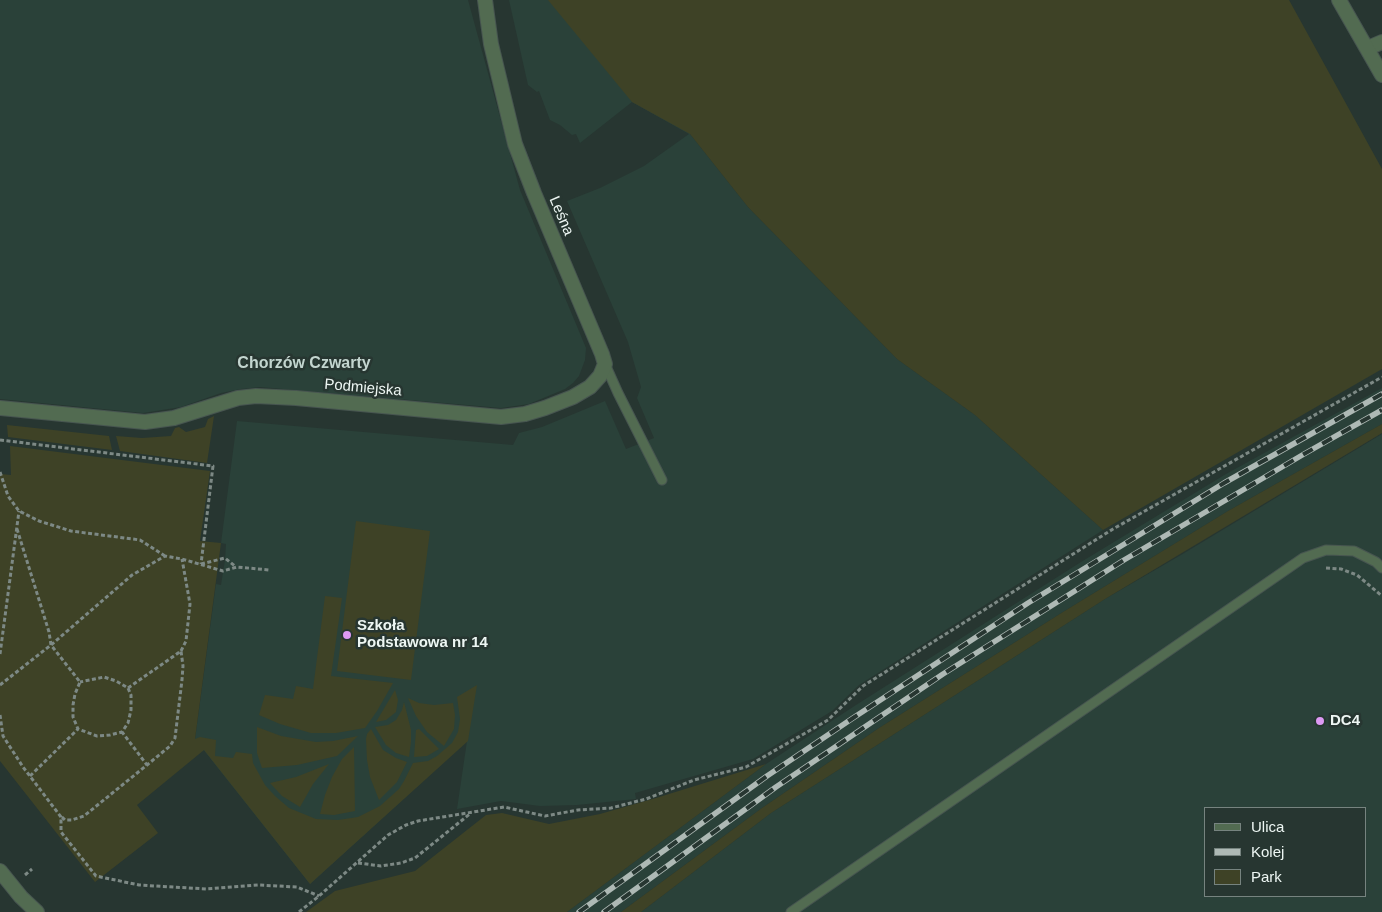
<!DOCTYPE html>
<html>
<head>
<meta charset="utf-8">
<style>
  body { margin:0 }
  #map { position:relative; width:1382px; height:912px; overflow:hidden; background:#273631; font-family:Helvetica,sans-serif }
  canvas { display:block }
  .legend { position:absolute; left:1204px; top:807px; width:162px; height:90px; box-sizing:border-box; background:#273631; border:1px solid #76837f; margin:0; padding:6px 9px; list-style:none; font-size:15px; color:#edf6f3 }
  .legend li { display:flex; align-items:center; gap:10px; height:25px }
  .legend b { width:25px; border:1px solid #76837f }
</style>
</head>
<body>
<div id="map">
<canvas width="1382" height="912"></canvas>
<ul class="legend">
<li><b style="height:6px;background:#526b51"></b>Ulica</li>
<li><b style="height:6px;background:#aeb9b5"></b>Kolej</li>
<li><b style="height:14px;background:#3e4226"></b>Park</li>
</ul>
</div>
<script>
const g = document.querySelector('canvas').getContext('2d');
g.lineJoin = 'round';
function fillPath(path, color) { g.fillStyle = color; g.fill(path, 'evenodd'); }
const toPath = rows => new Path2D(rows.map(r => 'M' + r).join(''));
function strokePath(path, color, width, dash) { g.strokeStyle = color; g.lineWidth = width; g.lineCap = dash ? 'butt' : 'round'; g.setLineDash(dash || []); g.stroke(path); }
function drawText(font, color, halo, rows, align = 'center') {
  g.font = font + ' Helvetica,sans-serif'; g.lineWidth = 5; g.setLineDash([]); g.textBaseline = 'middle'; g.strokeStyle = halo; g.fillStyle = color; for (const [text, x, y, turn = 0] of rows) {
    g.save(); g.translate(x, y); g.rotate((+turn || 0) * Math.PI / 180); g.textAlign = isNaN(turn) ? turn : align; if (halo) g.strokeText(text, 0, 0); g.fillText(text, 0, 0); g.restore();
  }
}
const built = toPath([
  [0,0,468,0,520,190,586,348,585,360,579,376,573,383,565,389,529,404,501,408,260,387,241,389,221,393,181,407,143,413,0,399],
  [509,0,823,0,690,134,748,207,897,359,975,415,1103,530,859,685,832,711,753,759,635,793,636,799,577,805,540,806,501,801,457,809,467,741,310,884,195,739,216,584,221,585,225,560,226,544,221,543,237,421,513,445,519,433,542,427,605,401,626,449,654,438,637,398,641,387,628,342,567,201,600,188,644,166,689,134,632,102,580,143,576,134,572,135,560,125,550,120,539,91,537,92,528,85],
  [1382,388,1382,424,1228,511,1063,612,879,728,762,808,621,912,567,912,766,764,856,705,1081,562,1226,474],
  [1382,434,1382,912,641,912,771,813,1105,599,1181,555],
  [1206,808,1366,808,1366,896,1206,896]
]);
const green = toPath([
  [548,0,1289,0,1382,169,1382,369,1103,530,975,415,897,359,748,207,690,134,632,102],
  [214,416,207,463,120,451,116,436,142,438,171,436,175,428,179,427,186,432,205,427,208,419],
  [1382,424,1382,433,1105,599,771,813,641,912,621,912,762,808,879,728,1063,612,1228,511],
  [7,425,109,436,112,450,8,437],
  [10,446,210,471,200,541,221,543,195,739,200,737,216,740,215,756,233,758,236,752,252,754,253,763,265,785,275,796,289,808,316,819,338,820,358,817,380,806,399,789,404,781,413,763,428,761,437,756,452,743,458,732,460,719,457,697,477,685,468,741,310,884,204,750,137,805,158,833,95,882,0,761,0,474,11,475],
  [356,521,430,531,411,680,337,671],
  [325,596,342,598,331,676,393,683,377,711,365,728,336,733,311,733,280,724,259,715,265,695,293,699,296,686,313,689],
  [395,690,398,700,396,712,386,720,376,722],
  [408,698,419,703,434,705,453,703,455,715,454,729,444,746,427,732,416,716],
  [404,702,411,730,411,742,409,757,396,753,386,745,375,727,388,725,396,720,402,710],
  [257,727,281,736,316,742,333,741,358,736,337,756,297,765,262,768,257,753],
  [371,729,383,750,396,758,407,762,397,782,379,800,370,777,367,760,366,739,367,734],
  [419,729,439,749,427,756,414,757,416,730],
  [354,747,355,811,334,815,320,814,325,795,332,777,342,759],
  [329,764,313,784,300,807,282,796,270,783,296,777],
  [766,764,567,912,306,912,335,891,415,871,486,815,502,813,549,824,600,814,656,798]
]);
const path = toPath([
  [0,440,213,466,201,564],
  [0,472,8,496,19,511,39,521,71,531,140,540,165,556],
  [17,529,49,632,51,645,80,682,75,694,73,705,73,717,78,729,97,736,110,735,122,732,128,723,131,710,131,695,128,688,116,681,104,677,80,682],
  [201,564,225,558,236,567],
  [1326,568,1341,569,1357,575,1382,596],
  [181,651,186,641,190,604,182,559],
  [0,654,19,511],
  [0,685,51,645,132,575,165,556,182,559,223,571,237,567,269,570],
  [128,688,181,651,183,666,182,680,175,738,170,746,147,765],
  [0,715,3,736,23,767,61,817,61,832,96,876,139,885,206,889,258,885,297,887,319,896],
  [30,776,78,729],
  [62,817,65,820,72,820,84,816,147,765,122,732],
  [358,863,381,866,401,863,415,858,471,813],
  [25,875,32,869],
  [299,912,319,896,388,835,406,825,418,821,504,807,545,816,578,810,611,808,646,799,694,780,746,767,828,720,863,686,1113,529,1382,377]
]);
const service = toPath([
  [605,364,618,393,662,480],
  [791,912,1303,558,1326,550,1354,551,1376,562,1382,568]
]);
const minor = toPath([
  [1368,48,1382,42],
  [0,408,145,422,174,418,238,398,256,396,296,398,501,417,525,414,545,408,573,397,590,387,600,376,605,364,602,354,534,193,515,144,491,44,485,0],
  [0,871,21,897,37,912]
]);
const tertiary = toPath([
  [1339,0,1382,75]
]);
const rail = toPath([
  [579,912,767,776,853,718,1028,603,1224,483,1382,394],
  [604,912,776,787,943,674,1124,560,1304,454,1382,410]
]);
const markers = [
  [347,635,5,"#dd99f4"],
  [1320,721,5,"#dd99f4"]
];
const streetNames = [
  ["Leśna",561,216,67],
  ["Podmiejska",363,388,5]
];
const poiNames = [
  ["Szkoła",357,626],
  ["Podstawowa nr 14",357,643],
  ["DC4",1330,721]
];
const neighbourhoodNames = [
  ["Chorzów Czwarty",304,364]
];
fillPath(built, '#2a4139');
fillPath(green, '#3e4226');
strokePath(service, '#475550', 11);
strokePath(minor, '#475550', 16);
strokePath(tertiary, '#475550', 16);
strokePath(path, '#7d8985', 3, [4, 2.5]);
strokePath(service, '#526b51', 9);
strokePath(minor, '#526b51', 14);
strokePath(tertiary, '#526b51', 14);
strokePath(rail, '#aeb9b5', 5.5);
strokePath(rail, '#273631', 4, [11]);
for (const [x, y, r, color] of markers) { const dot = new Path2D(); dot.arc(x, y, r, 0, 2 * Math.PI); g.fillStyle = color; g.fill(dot); strokePath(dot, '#273631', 2); }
drawText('15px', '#edf6f3', '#273631', streetNames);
drawText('bold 15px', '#edf6f3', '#273631', poiNames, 'left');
drawText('bold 16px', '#c3d5cf', '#273631', neighbourhoodNames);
</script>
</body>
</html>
